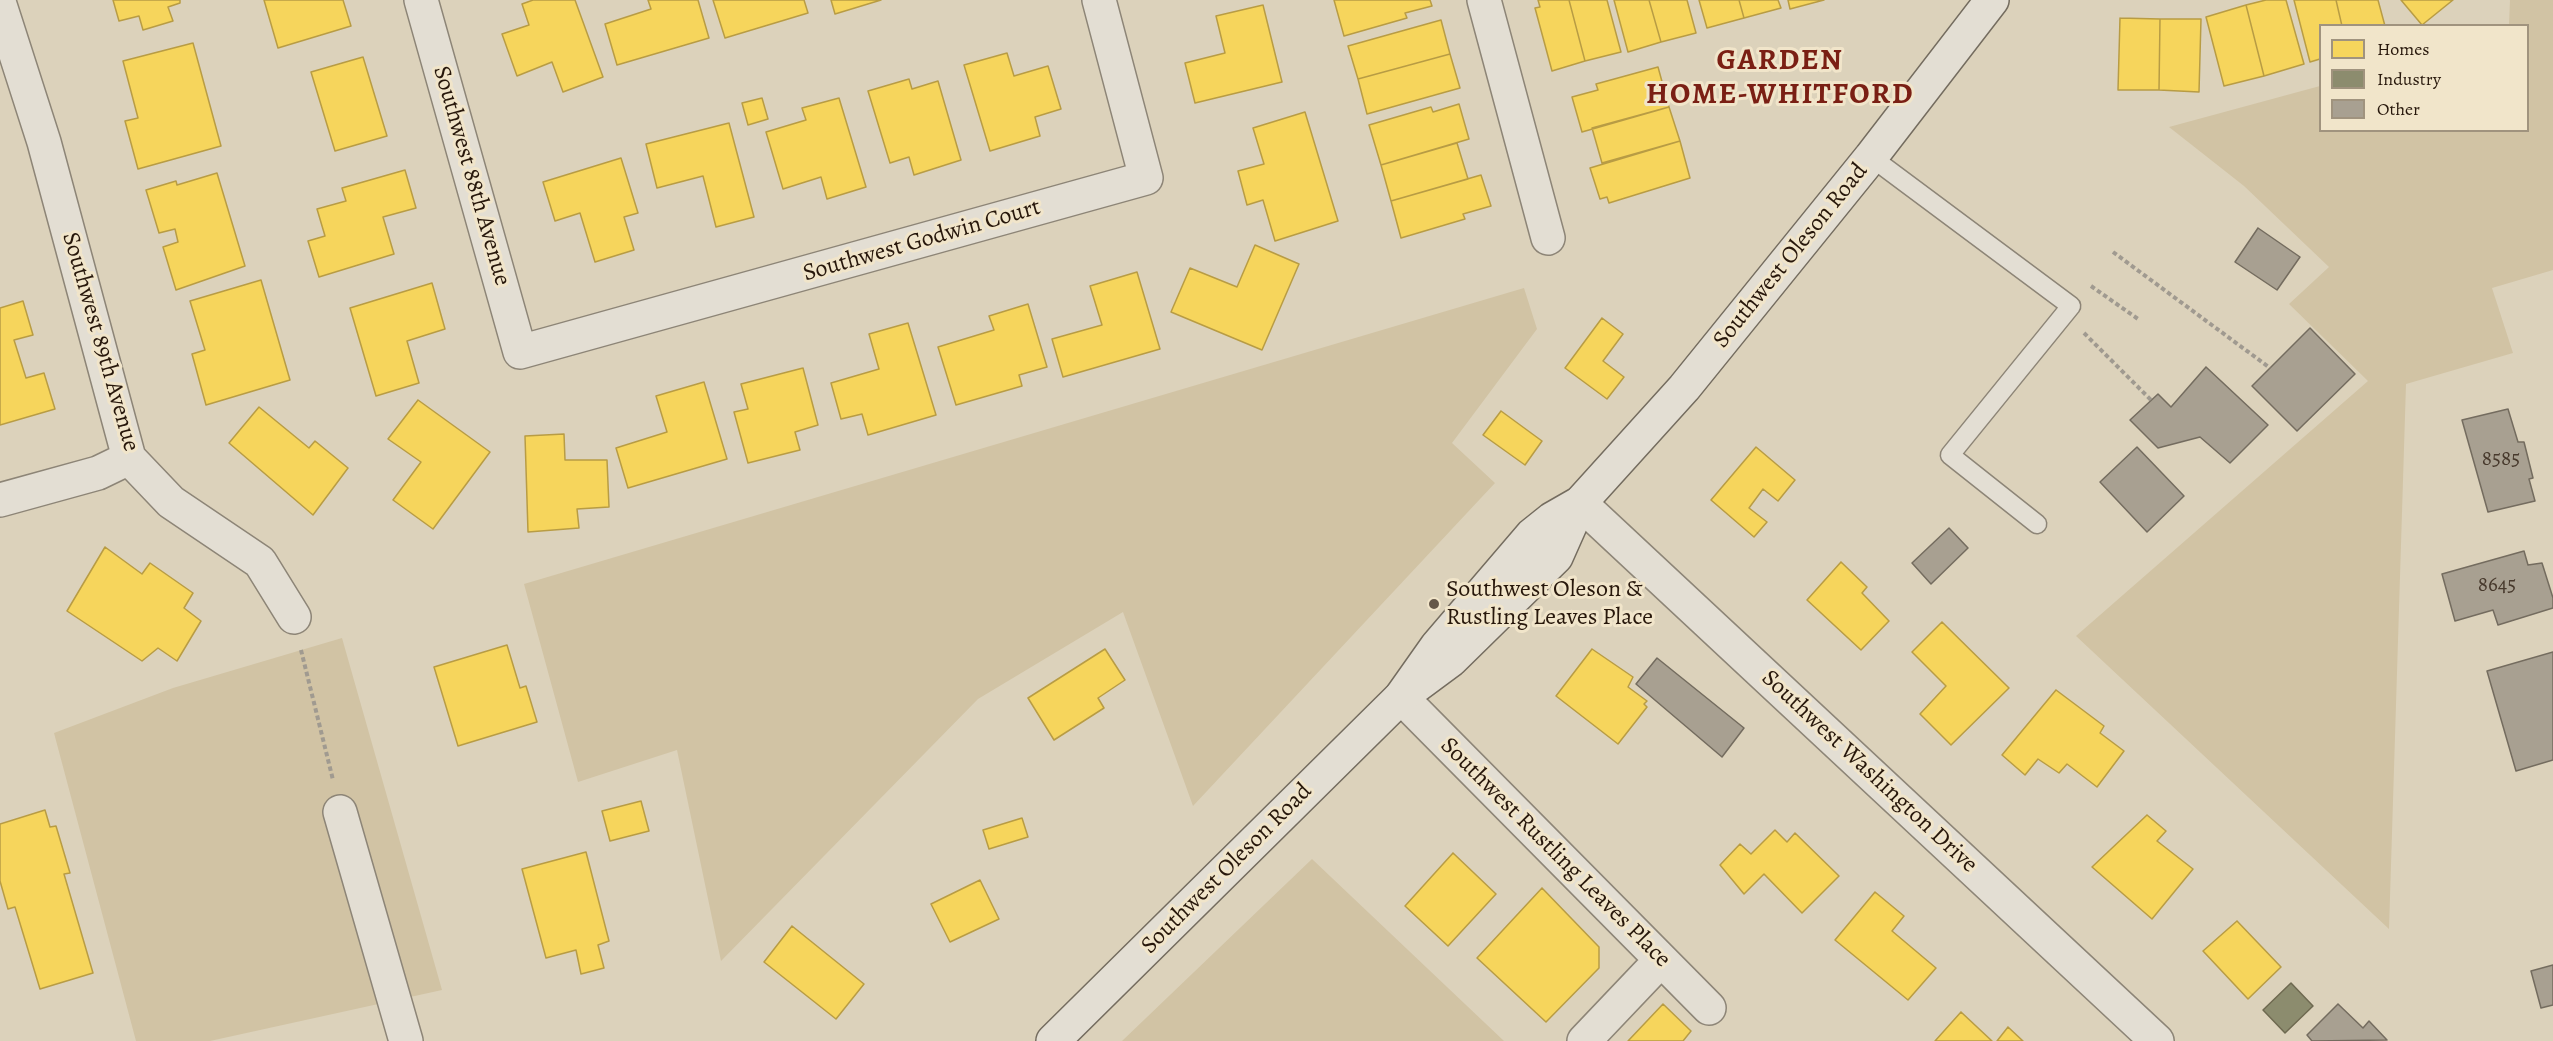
<!DOCTYPE html>
<html>
<head>
<meta charset="utf-8">
<style>
  body { margin:0 }
  #map { position:relative; width:2553px; height:1041px; overflow:hidden; background:#dcd2bb; font-family:Alegreya,serif }
  canvas { display:block }
  .legend { position:absolute; left:2319px; top:24px; width:210px; height:108px; box-sizing:border-box; background:#f1e5ca; border:2px solid #a0937e; margin:0; padding:8px 10px; list-style:none; font-size:18px; color:#27170b }
  .legend li { display:flex; align-items:center; gap:12px; height:30px }
  .legend b { width:30px; border:2px solid #a0937e }
</style>
</head>
<body>
<div id="map">
<canvas width="2553" height="1041"></canvas>
<ul class="legend">
<li><b style="height:16px;background:#f6d55c"></b>Homes</li>
<li><b style="height:16px;background:#8c8c6e"></b>Industry</li>
<li><b style="height:16px;background:#a8a091"></b>Other</li>
</ul>
</div>
<script>
const g = document.querySelector('canvas').getContext('2d');
g.lineJoin = 'round';
function fillPath(path, color) { g.fillStyle = color; g.fill(path, 'evenodd'); }
const toPath = rows => new Path2D(rows.map(r => 'M' + r).join(''));
function strokePath(path, color, width, dash) { g.strokeStyle = color; g.lineWidth = width; g.lineCap = dash ? 'butt' : 'round'; g.setLineDash(dash || []); g.stroke(path); }
function drawText(font, color, halo, rows, align = 'center') {
  g.font = font + ' Alegreya,serif'; g.lineWidth = 6; g.setLineDash([]); g.textBaseline = 'middle'; g.strokeStyle = halo; g.fillStyle = color; for (const [text, x, y, turn = 0] of rows) {
    g.save(); g.translate(x, y); g.rotate((+turn || 0) * Math.PI / 180); g.textAlign = isNaN(turn) ? turn : align; if (halo) g.strokeText(text, 0, 0); g.fillText(text, 0, 0); g.restore();
  }
}
const green = toPath([
  [2510,0,2553,0,2553,270,2492,288,2513,353,2406,384,2389,929,2076,636,2368,381,2289,304,2329,267,2244,186,2169,127,2320,86,2320,130,2528,130,2528,26,2509,25],
  [1524,288,1537,329,1452,443,1495,483,1193,806,1123,612,978,699,721,961,677,750,578,782,524,584],
  [342,638,442,990,210,1041,136,1041,54,733,173,688],
  [1312,859,1504,1041,1122,1041]
]);
const homes = toPath([
  [113,0,180,0,180,3,168,7,173,21,143,30,139,16,119,21,113,0],
  [264,0,343,0,351,26,278,48,264,0],
  [533,0,575,0,603,77,563,92,552,62,517,76,502,34,529,25,522,4,533,0],
  [648,0,698,0,709,38,617,65,605,24,651,9,648,0],
  [713,0,804,0,808,13,725,38,713,0],
  [831,0,881,0,835,14,831,0],
  [1334,0,1430,0,1432,6,1405,13,1407,18,1344,36,1334,0],
  [1538,0,1569,0,1585,61,1552,71,1535,8,1540,7,1538,0],
  [1569,0,1607,0,1621,52,1585,61,1569,0],
  [1614,0,1649,0,1661,42,1628,52,1614,0],
  [1649,0,1687,0,1696,33,1661,42,1649,0],
  [1699,0,1739,0,1744,18,1707,28,1699,0],
  [1739,0,1778,0,1781,8,1744,18,1739,0],
  [1788,0,1824,0,1790,9,1788,0],
  [2266,0,2286,0,2304,64,2264,76,2246,5,2266,0],
  [2294,0,2336,0,2342,26,2320,26,2320,59,2310,62,2294,0],
  [2336,0,2378,0,2385,26,2342,26,2336,0],
  [2401,0,2453,0,2422,25,2401,0],
  [1263,5,1282,82,1195,103,1185,63,1225,53,1216,16,1263,5],
  [2246,5,2264,76,2224,86,2206,17,2246,5],
  [2120,18,2160,19,2159,90,2118,90,2120,18],
  [2160,19,2201,19,2199,92,2159,90,2160,19],
  [1441,20,1450,54,1358,79,1348,46,1441,20],
  [193,43,221,146,138,169,125,121,138,118,123,61,193,43],
  [1007,53,1014,76,1048,66,1061,109,1035,117,1040,136,990,151,964,65,1007,53],
  [1450,54,1460,88,1367,114,1358,79,1450,54],
  [363,57,387,136,335,151,311,72,363,57],
  [1658,67,1669,107,1582,132,1572,97,1598,90,1596,84,1658,67],
  [909,79,912,89,938,81,961,160,914,175,909,157,890,163,868,91,909,79],
  [762,98,768,119,748,125,742,103,762,98],
  [839,98,866,187,827,199,821,177,783,189,766,132,806,120,802,108,839,98],
  [1459,104,1469,139,1381,165,1369,125,1431,107,1433,112,1459,104],
  [1669,107,1680,141,1602,163,1592,128,1669,107],
  [1305,112,1338,221,1275,241,1263,200,1247,205,1238,171,1264,164,1253,128,1305,112],
  [729,123,754,217,716,227,703,176,657,188,646,144,729,123],
  [1680,141,1690,178,1609,203,1607,197,1600,199,1590,168,1680,141],
  [1457,143,1468,179,1391,201,1381,165,1457,143],
  [621,158,638,213,624,217,634,250,595,262,580,213,555,221,543,182,621,158],
  [405,170,416,208,383,217,394,254,319,277,308,241,325,236,317,209,346,201,342,188,405,170],
  [217,173,245,266,176,290,163,247,178,242,175,229,159,233,146,190,176,181,177,185,217,173],
  [1481,175,1491,206,1463,214,1465,219,1401,238,1391,201,1481,175],
  [1255,245,1299,264,1262,350,1171,312,1190,268,1237,287,1255,245],
  [1137,272,1160,349,1063,377,1052,339,1102,325,1090,286,1137,272],
  [261,280,290,380,206,405,192,354,205,350,190,301,261,280],
  [432,283,445,329,407,341,419,383,376,396,350,308,432,283],
  [23,301,33,335,14,340,26,378,44,373,55,409,0,425,0,308,23,301],
  [1028,304,1047,367,1019,375,1022,386,956,405,938,347,994,330,989,316,1028,304],
  [1602,318,1623,334,1603,361,1624,377,1607,399,1565,368,1602,318],
  [908,323,936,415,868,435,862,414,841,419,831,383,879,369,869,334,908,323],
  [803,368,818,425,795,432,800,450,748,463,734,412,748,409,741,384,803,368],
  [704,382,727,459,628,488,616,448,667,432,656,396,704,382],
  [418,400,490,452,433,529,393,500,421,462,388,439,418,400],
  [259,407,309,448,315,441,348,468,313,515,229,443,259,407],
  [1501,411,1542,441,1525,465,1483,435,1501,411],
  [564,434,565,460,607,460,609,507,577,509,579,528,528,532,525,436,564,434],
  [1756,447,1795,480,1778,501,1763,489,1749,508,1767,522,1754,537,1711,500,1756,447],
  [105,547,142,574,150,563,193,593,184,608,201,621,177,661,158,648,142,661,67,611,105,547],
  [1841,562,1867,587,1862,593,1889,621,1861,650,1807,600,1841,562],
  [1942,622,2009,688,1951,745,1920,714,1946,686,1912,652,1942,622],
  [507,645,520,688,526,686,537,722,458,746,434,667,507,645],
  [1105,649,1125,680,1098,698,1104,708,1054,740,1028,698,1105,649],
  [1592,649,1633,677,1628,687,1647,701,1644,704,1647,707,1618,744,1556,696,1592,649],
  [2056,690,2104,726,2100,733,2124,751,2097,787,2067,764,2059,773,2038,759,2025,775,2002,755,2056,690],
  [641,801,649,831,610,841,602,811,641,801],
  [45,810,50,827,56,826,70,873,64,874,93,973,40,989,15,907,8,909,0,881,0,824,45,810],
  [2147,815,2166,831,2157,841,2193,869,2152,919,2092,867,2147,815],
  [1022,818,1028,837,989,849,983,830,1022,818],
  [1775,830,1787,842,1795,833,1839,876,1802,913,1764,874,1744,894,1720,865,1740,844,1751,854,1775,830],
  [586,852,609,941,598,945,604,968,581,974,576,950,546,958,522,869,586,852],
  [1453,853,1496,894,1448,946,1405,906,1453,853],
  [980,880,999,919,950,942,931,904,980,880],
  [1542,888,1599,947,1599,968,1546,1022,1477,958,1542,888],
  [1875,892,1904,916,1892,931,1936,968,1908,1000,1835,940,1875,892],
  [2237,921,2281,967,2248,999,2203,951,2237,921],
  [792,926,864,984,836,1019,764,962,792,926],
  [1663,1004,1691,1031,1683,1041,1628,1041,1663,1004],
  [1961,1012,1992,1041,1935,1041,1961,1012],
  [2008,1027,2023,1041,1997,1041,2008,1027]
]);
const industry = toPath([
  [2291,983,2313,1006,2285,1033,2263,1010,2291,983]
]);
const building = toPath([
  [2258,228,2300,257,2277,290,2235,262,2258,228],
  [2310,328,2355,374,2297,431,2252,386,2310,328],
  [2206,367,2268,425,2230,463,2200,437,2158,448,2130,420,2158,394,2171,407,2206,367],
  [2508,409,2518,442,2524,442,2533,478,2529,479,2535,501,2488,512,2462,420,2508,409],
  [2137,447,2184,496,2147,532,2100,482,2137,447],
  [1949,528,1968,548,1931,584,1912,563,1949,528],
  [2524,551,2528,565,2542,563,2553,598,2553,608,2498,625,2493,610,2455,621,2442,574,2524,551],
  [2553,652,2553,760,2516,771,2487,671,2553,652],
  [1657,658,1744,728,1722,757,1636,684,1657,658],
  [2553,965,2553,1005,2541,1008,2531,971,2553,965],
  [2338,1004,2363,1028,2369,1021,2387,1040,2312,1041,2307,1035,2338,1004]
]);
const path = toPath([
  [2113,252,2270,368],
  [2091,286,2138,319],
  [2084,333,2151,400],
  [301,650,333,780]
]);
const service = toPath([
  [1871,157,2071,306,1950,455,2037,524]
]);
const minor = toPath([
  [421,0,520,352,1146,178,1099,0],
  [1484,0,1548,238],
  [0,5,44,142,129,458,171,502,260,562,294,617],
  [0,500,98,473,129,458],
  [1580,503,2157,1041],
  [1401,697,1709,1008],
  [340,812,406,1041],
  [1584,1041,1661,960]
]);
const secondary = toPath([
  [1401,697,1437,646,1532,535,1552,519,1580,503,1684,388,1871,157,1992,0],
  [1053,1041,1401,697,1451,660,1556,557,1580,503]
]);
const markers = [
  [1434,604,6,"#665849"]
];
const numberNames = [
  ["8585",2501,460],
  ["8645",2497,586]
];
const streetNames = [
  ["Southwest 88th Avenue",471,176,74],
  ["Southwest Godwin Court",922,241,-16],
  ["Southwest Oleson Road",1791,256,-51],
  ["Southwest 89th Avenue",100,342,74],
  ["Southwest Washington Drive",1869,772,43],
  ["Southwest Rustling Leaves Place",1555,853,45],
  ["Southwest Oleson Road",1227,869,-45]
];
const poiNames = [
  ["Southwest Oleson &",1446,590],
  ["Rustling Leaves Place",1446,618]
];
const districtNames = [
  ["GARDEN",1780,62],
  ["HOME-WHITFORD",1780,96]
];
fillPath(green, '#d1c3a4');
fillPath(homes, '#f6d55c');
strokePath(homes, '#b89c44', 1.5);
fillPath(industry, '#8c8c6e');
strokePath(industry, '#6e6950', 1.5);
fillPath(building, '#a8a091');
strokePath(building, '#746c5f', 1.5);
strokePath(service, '#8d8577', 21);
strokePath(minor, '#8d8577', 36);
strokePath(secondary, '#746c5f', 36);
strokePath(path, '#a09a90', 4, [4.5, 3]);
strokePath(service, '#e3ded3', 18);
strokePath(minor, '#e3ded3', 33);
strokePath(secondary, '#e3ded3', 33);
for (const [x, y, r, color] of markers) { const dot = new Path2D(); dot.arc(x, y, r, 0, 2 * Math.PI); g.fillStyle = color; g.fill(dot); strokePath(dot, '#f1e5ca', 2); }
drawText('21px', '#47392c', null, numberNames);
drawText('24px', '#27170b', '#f1e5ca', streetNames);
drawText('24px', '#27170b', '#f1e5ca', poiNames, 'left');
g.letterSpacing = '1.5px';
drawText('bold 30px', '#7a1f14', '#f1e5ca', districtNames);
g.letterSpacing = '0px';
</script>
</body>
</html>
